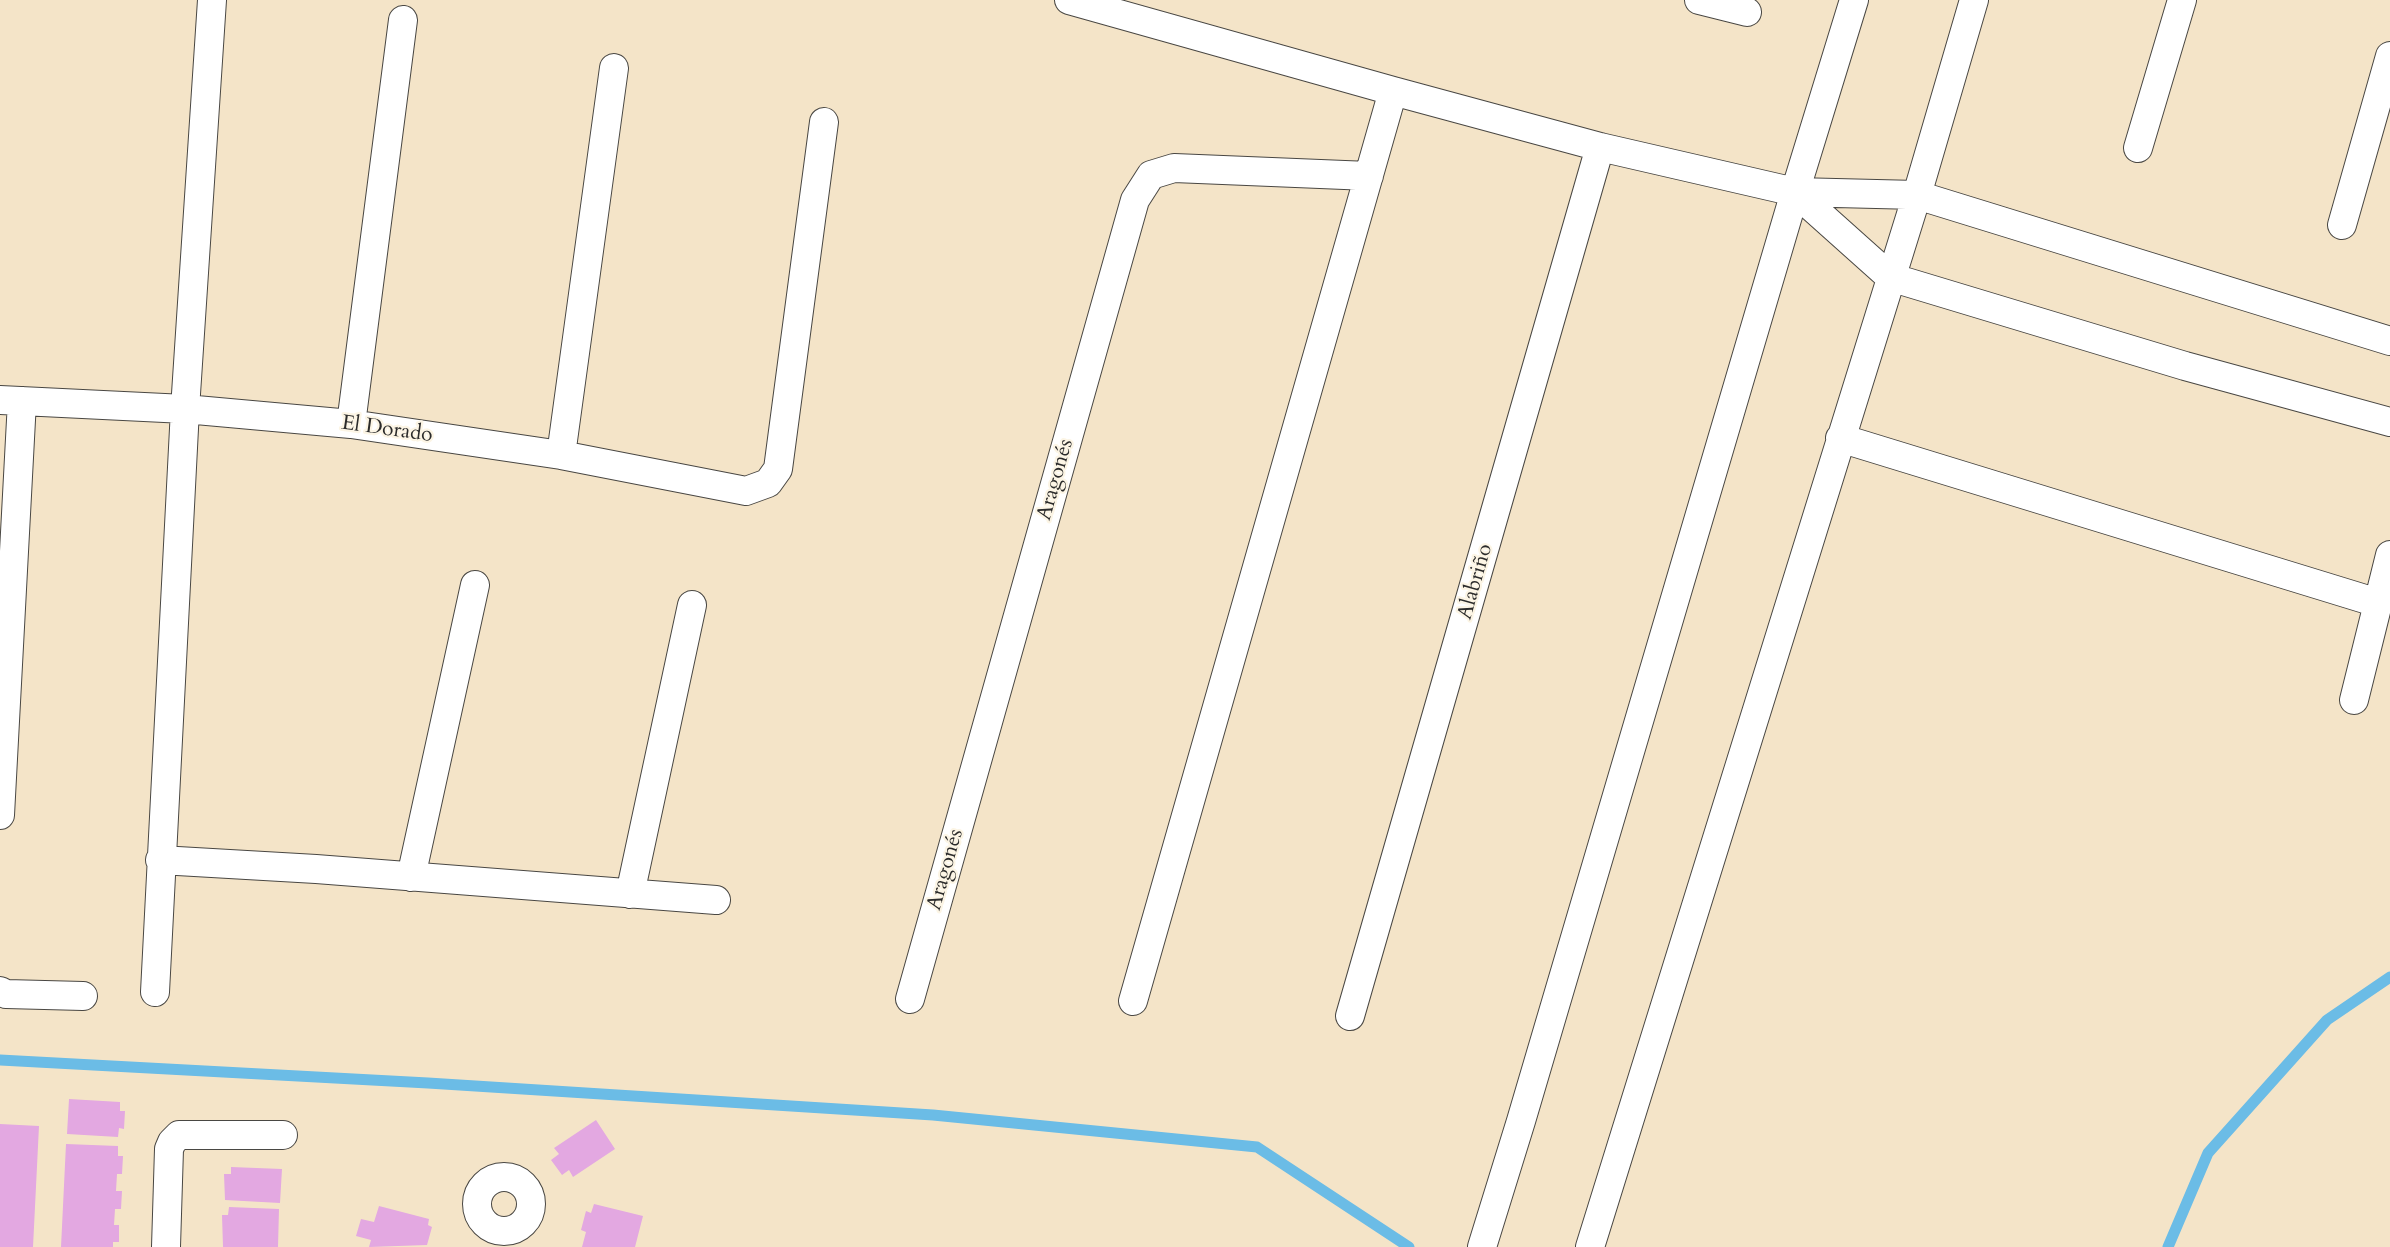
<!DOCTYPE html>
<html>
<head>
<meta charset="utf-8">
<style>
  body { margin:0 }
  canvas { display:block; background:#f4e4c8 }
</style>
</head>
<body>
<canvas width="2390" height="1247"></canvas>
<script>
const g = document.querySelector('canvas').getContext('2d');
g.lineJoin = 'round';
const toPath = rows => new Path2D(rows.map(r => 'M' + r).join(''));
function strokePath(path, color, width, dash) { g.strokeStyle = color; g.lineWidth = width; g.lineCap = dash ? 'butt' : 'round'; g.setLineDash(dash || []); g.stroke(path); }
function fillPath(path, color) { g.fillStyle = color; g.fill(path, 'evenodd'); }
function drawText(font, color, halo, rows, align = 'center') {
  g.font = font + ' Cardo,serif'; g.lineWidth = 4.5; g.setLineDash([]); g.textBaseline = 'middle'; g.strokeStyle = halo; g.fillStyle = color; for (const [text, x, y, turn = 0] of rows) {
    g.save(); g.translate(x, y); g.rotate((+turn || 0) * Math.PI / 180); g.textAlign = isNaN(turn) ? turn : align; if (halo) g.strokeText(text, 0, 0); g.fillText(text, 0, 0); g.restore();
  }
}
const stream = toPath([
  [0,1060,428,1083,933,1115,1257,1147,1409,1247],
  [2168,1247,2208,1153,2327,1020,2390,977]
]);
const building = toPath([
  [69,1099,120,1102,120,1111,125,1111,124,1129,119,1128,118,1137,67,1134],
  [596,1120,615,1149,573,1177,569,1170,562,1175,551,1160,559,1154,554,1148],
  [0,1124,39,1126,33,1247,0,1247],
  [66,1144,118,1146,118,1156,123,1156,122,1174,117,1174,116,1191,122,1191,121,1209,115,1209,114,1225,119,1225,119,1242,113,1242,113,1247,61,1247],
  [231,1167,282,1169,280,1203,225,1200,224,1174,231,1174],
  [594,1204,643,1216,635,1247,582,1247,586,1232,581,1230,586,1211,591,1213],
  [379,1206,429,1219,428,1225,432,1227,427,1245,369,1247,371,1240,356,1236,361,1219,374,1222],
  [229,1207,279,1209,278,1247,223,1247,222,1215,228,1215]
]);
const minor = toPath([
  [1069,0,1393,91,1600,147,1795,192,1917,195,2390,341],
  [1699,0,1747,12],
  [2138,148,2182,0],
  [1795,192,1890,277,2185,366,2390,422],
  [2342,225,2390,56],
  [0,400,185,409,351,424,561,455,746,491,768,483,778,469,824,122],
  [351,424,403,20],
  [1840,438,2378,603],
  [561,455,614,68],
  [2354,700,2390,555],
  [0,815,22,401],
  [160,860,316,869,716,900],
  [411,877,475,585],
  [630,894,692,605],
  [0,991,6,994,83,996],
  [155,992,185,409,212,0],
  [910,999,1135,200,1151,175,1174,168,1369,176],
  [1133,1001,1393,91],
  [1350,1016,1600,147],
  '477 1204a27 27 0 1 1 54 0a27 27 0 1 1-54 0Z',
  [166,1247,169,1149,172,1142,179,1135,283,1135],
  [1482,1247,1521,1121,1795,192,1854,0],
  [1590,1247,1917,195,1974,0]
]);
const streetNames = [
  ["El Dorado",387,430,8],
  ["Aragonés",1056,480,-74],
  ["Alabriño",1476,582,-74],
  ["Aragonés",946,870,-74]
];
strokePath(stream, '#6bbce6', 11);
fillPath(building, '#e3a8e1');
strokePath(minor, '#494743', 30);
strokePath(minor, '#fff', 28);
drawText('21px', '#2b2b2b', '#fcf5e5', streetNames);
</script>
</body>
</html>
